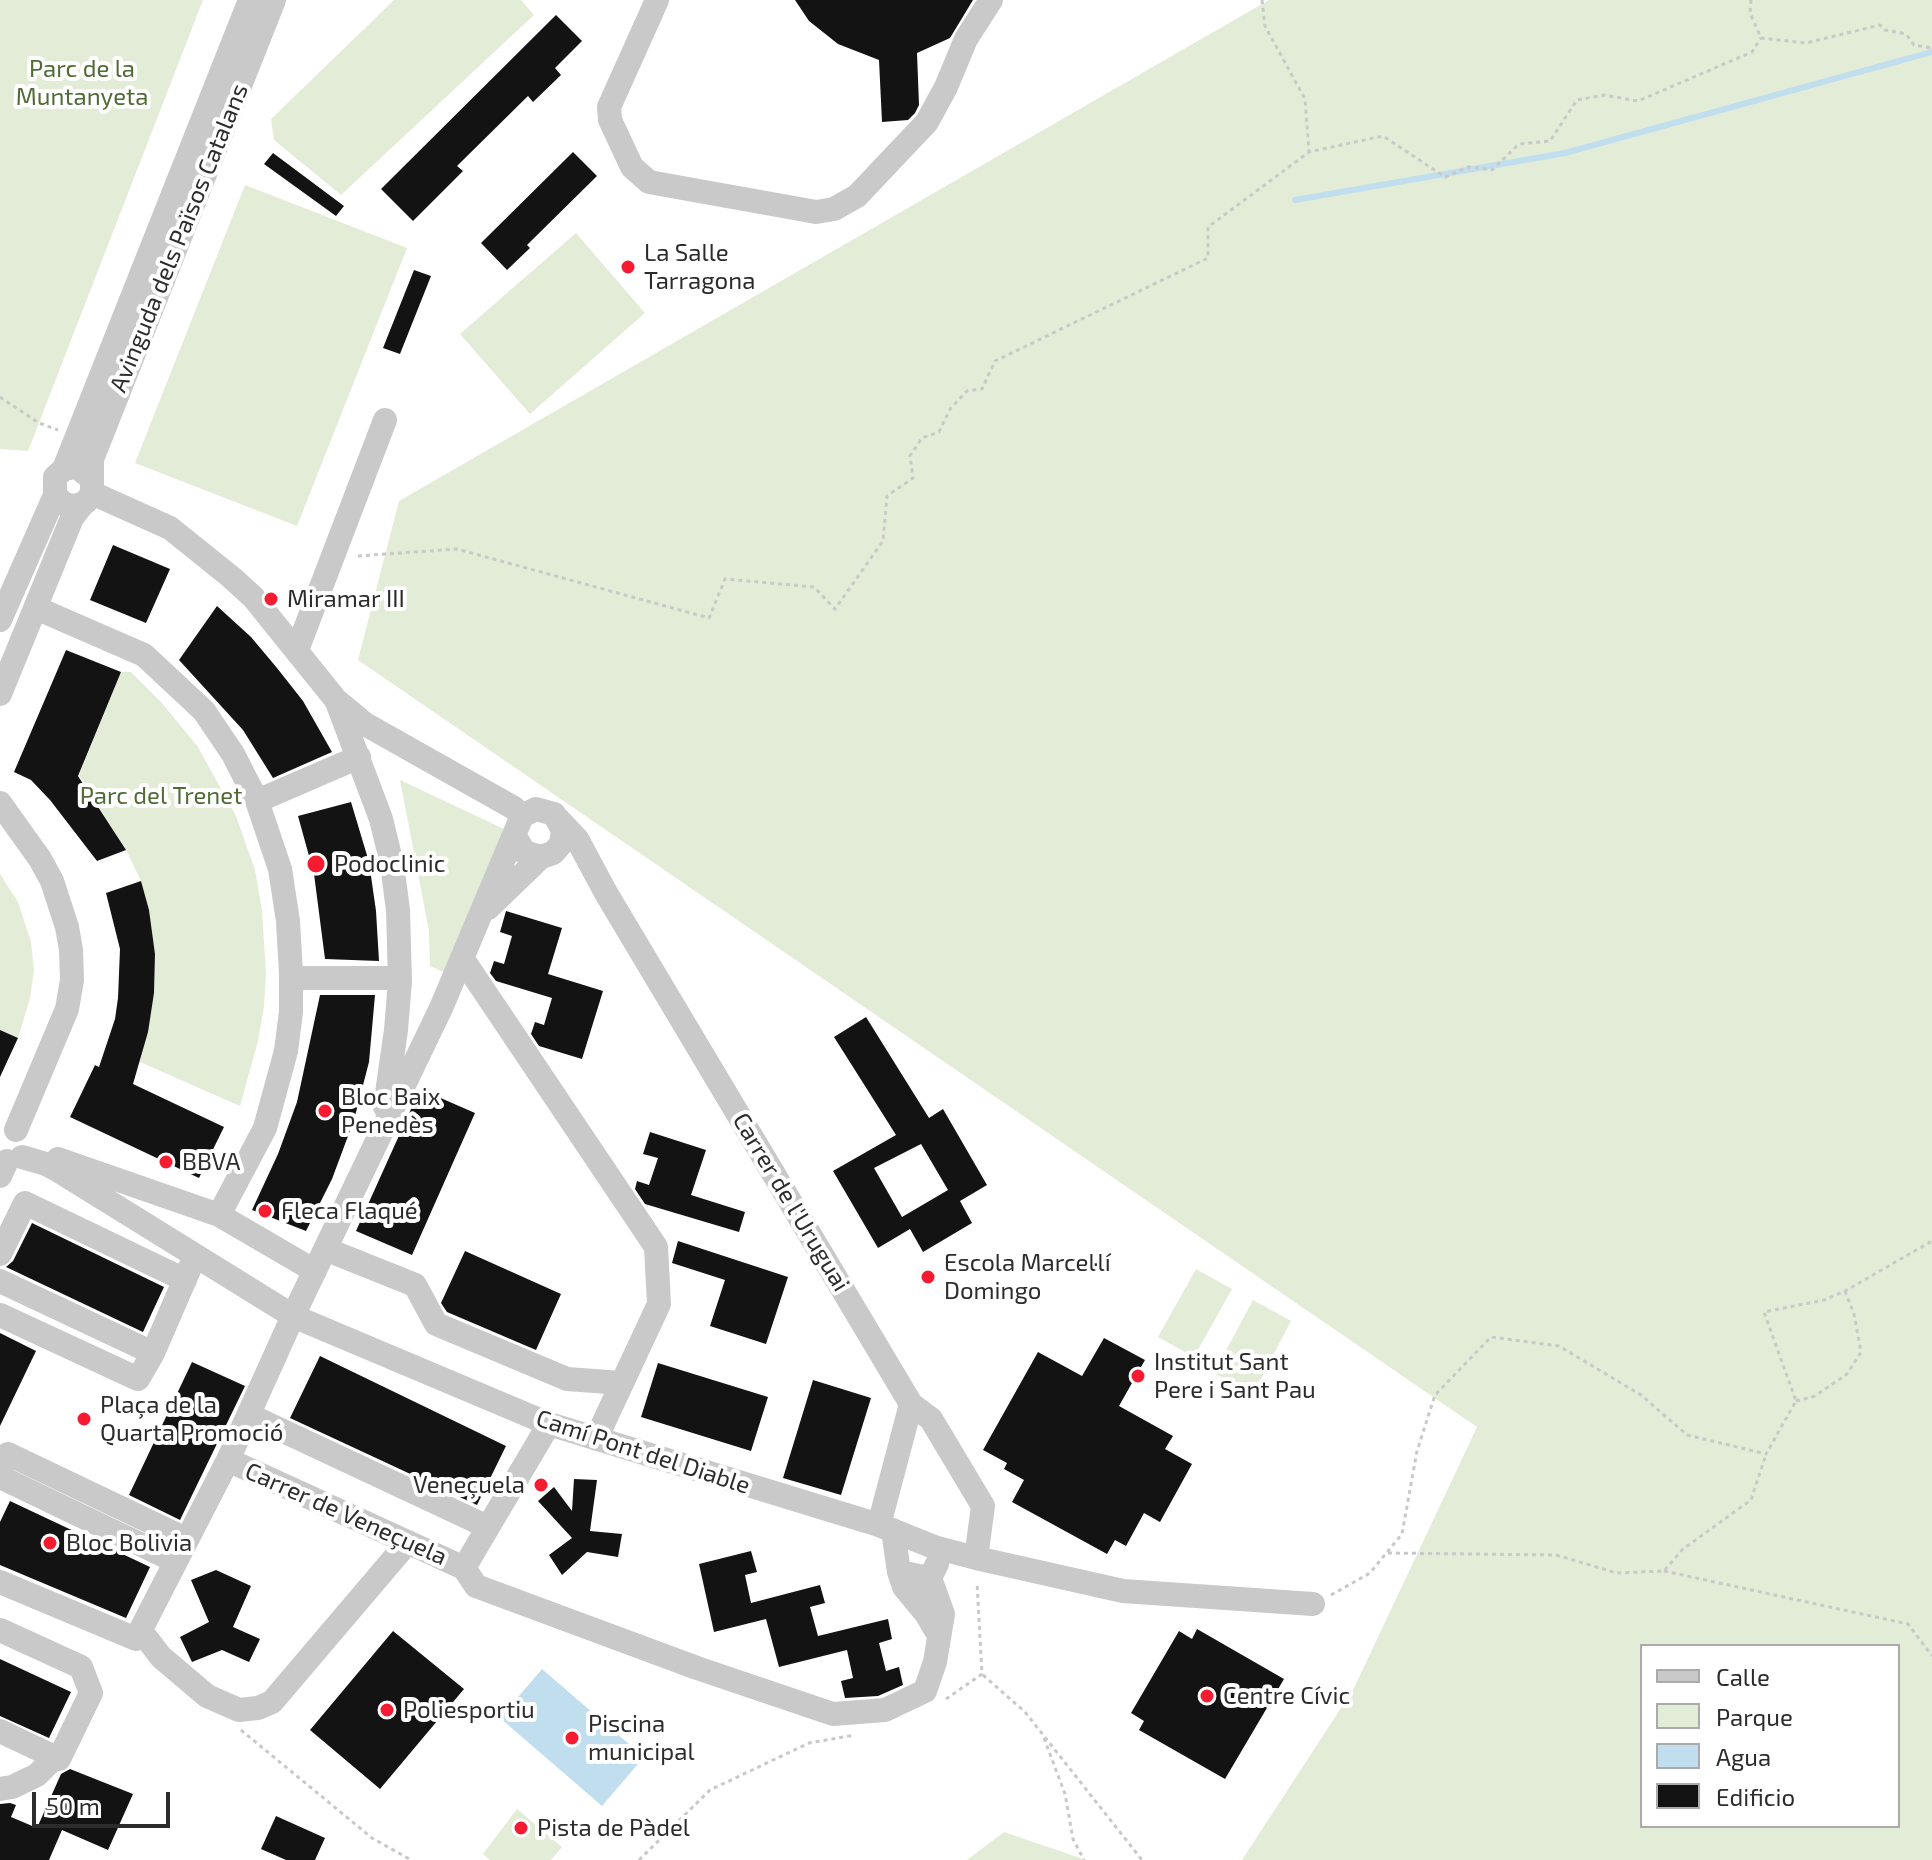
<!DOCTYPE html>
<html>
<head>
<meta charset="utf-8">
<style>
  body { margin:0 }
  #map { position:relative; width:1932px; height:1860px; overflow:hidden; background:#fff; font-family:"Exo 2",sans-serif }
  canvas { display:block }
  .legend { position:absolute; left:1640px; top:1644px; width:260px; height:184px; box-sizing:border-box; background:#fff; border:2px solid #ababab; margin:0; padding:10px 14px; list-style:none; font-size:24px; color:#2c2c2c }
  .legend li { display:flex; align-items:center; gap:16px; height:40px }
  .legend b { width:40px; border:2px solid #ababab }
  .scale { position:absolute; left:32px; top:1792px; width:138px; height:36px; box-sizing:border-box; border:4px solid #2c2c2c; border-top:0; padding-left:10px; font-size:24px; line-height:28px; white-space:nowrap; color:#2c2c2c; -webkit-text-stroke:6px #fff; paint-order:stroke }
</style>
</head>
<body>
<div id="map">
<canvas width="1932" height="1860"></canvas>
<ul class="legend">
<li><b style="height:10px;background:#c9c9c9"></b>Calle</li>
<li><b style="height:22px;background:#e3ecd7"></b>Parque</li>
<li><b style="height:22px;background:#c1deee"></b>Agua</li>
<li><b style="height:22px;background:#131313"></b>Edificio</li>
</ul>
<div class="scale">50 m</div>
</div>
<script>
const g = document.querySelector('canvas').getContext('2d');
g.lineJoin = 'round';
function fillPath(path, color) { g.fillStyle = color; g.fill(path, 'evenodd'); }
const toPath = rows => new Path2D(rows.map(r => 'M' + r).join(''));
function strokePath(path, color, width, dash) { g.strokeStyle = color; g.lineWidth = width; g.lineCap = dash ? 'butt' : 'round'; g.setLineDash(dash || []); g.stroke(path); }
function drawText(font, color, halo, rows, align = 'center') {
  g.font = font + ' "Exo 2",sans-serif'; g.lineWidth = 8; g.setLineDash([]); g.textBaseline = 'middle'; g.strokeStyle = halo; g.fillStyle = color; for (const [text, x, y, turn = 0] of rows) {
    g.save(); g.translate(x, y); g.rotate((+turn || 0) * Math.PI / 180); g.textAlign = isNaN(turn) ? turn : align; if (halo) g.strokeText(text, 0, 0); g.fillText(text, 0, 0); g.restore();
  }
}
const green = toPath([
  [0,0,203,0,28,451,0,449],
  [394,0,521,0,534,15,341,195,274,140,271,119],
  [1269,0,1932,0,1932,1860,1242,1860,1354,1688,1477,1427,358,660,399,501],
  [1642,1646,1898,1646,1898,1826,1642,1826],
  [245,185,407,248,297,526,135,463],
  [576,233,645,313,530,414,460,334],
  [121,672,131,672,161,702,198,747,236,816,255,870,262,911,266,974,264,1007,258,1041,240,1106,140,1062,154,993,155,954,149,910,141,881,126,850,79,775],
  [400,780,504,829,447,974,430,966,429,931],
  [0,874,18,902,31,942,34,970,30,998,18,1038,0,1030],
  [1196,1269,1232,1289,1194,1357,1158,1337],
  [1253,1300,1291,1321,1253,1394,1214,1373],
  [517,1809,562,1847,551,1860,490,1860,483,1854],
  [1004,1832,1086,1860,967,1860]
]);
const water = toPath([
  [542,1669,644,1757,602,1806,500,1718]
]);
const stream = toPath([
  [1295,200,1565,153,1932,52]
]);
const building = toPath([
  [795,0,973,0,950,38,917,53,919,105,915,113,908,120,882,122,879,60,838,44,809,21],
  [556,15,582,41,555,68,561,75,533,102,528,96,457,166,463,171,413,221,381,189],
  [573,152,597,176,527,245,530,248,507,270,481,243],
  [273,153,344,206,336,216,264,164],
  [414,270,431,276,400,354,383,348],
  [113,545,170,569,146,623,90,600],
  [217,606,251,637,277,668,303,701,332,752,273,778,243,730,179,660],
  [66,650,121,672,78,776,126,850,97,861,50,800,31,780,14,772],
  [351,802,369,862,376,911,379,961,325,959,314,874,298,816],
  [141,881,149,910,155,954,154,993,148,1032,133,1084,224,1127,199,1178,70,1117,95,1065,99,1067,115,1019,118,998,120,949,106,893],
  [506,911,562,928,548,974,603,991,582,1059,539,1046,531,1034,535,1022,544,1025,552,998,496,981,490,973,494,961,504,964,512,936,500,932],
  [320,995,375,995,369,1062,354,1120,332,1179,306,1231,252,1210,278,1154,297,1102],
  [866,1017,929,1118,943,1109,987,1185,960,1201,972,1223,923,1252,910,1229,878,1248,833,1171,896,1135,834,1037],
  [921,1144,948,1190,902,1217,874,1168],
  [0,1030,18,1038,0,1077],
  [420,1089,475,1113,412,1255,356,1231],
  [650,1132,706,1150,691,1195,745,1212,739,1232,645,1204,635,1189,637,1181,649,1185,658,1158,643,1154],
  [32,1223,164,1287,143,1332,6,1267,13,1261],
  [678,1241,788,1277,766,1344,710,1326,725,1280,672,1263],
  [465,1251,561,1294,536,1350,447,1312,441,1303],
  [0,1333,36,1351,0,1426],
  [1104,1338,1145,1360,1119,1406,1173,1436,1165,1449,1192,1464,1160,1522,1144,1513,1126,1546,1115,1540,1107,1554,1012,1502,1024,1480,1004,1469,1007,1463,983,1450,1038,1352,1082,1376],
  [320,1356,506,1446,477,1505,290,1418],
  [192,1362,245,1386,180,1520,129,1495],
  [658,1363,768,1397,751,1451,641,1417],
  [813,1380,871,1398,841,1495,783,1478],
  [574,1479,597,1480,590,1531,622,1534,618,1557,587,1552,562,1575,549,1555,572,1538,538,1501,554,1487,572,1511],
  [10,1501,150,1567,126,1618,0,1565,0,1522],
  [751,1551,757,1572,745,1575,751,1603,820,1585,825,1603,810,1607,818,1636,888,1619,892,1639,879,1643,886,1671,899,1667,903,1685,878,1696,845,1698,841,1681,853,1678,847,1650,779,1667,766,1619,714,1632,699,1564],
  [216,1570,251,1586,233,1627,260,1639,249,1662,222,1650,192,1662,180,1637,209,1622,191,1580],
  [1197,1629,1284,1679,1225,1779,1139,1730,1144,1721,1131,1713,1179,1631,1192,1639],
  [393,1631,464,1689,380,1789,310,1730],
  [0,1659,71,1692,49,1738,0,1716],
  [70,1769,133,1794,108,1850,62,1830,49,1860,0,1860,0,1804,10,1803,16,1805,11,1817,37,1828,61,1774],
  [276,1816,325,1838,315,1860,286,1860,261,1849]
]);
const path = toPath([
  [1262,0,1265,26,1305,99,1309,152],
  [1751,0,1750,13,1761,38,1806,43,1880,25,1885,30,1906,34,1914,45,1932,48],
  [0,397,39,423,58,430],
  [358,556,457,549,709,618,725,579,814,587,835,609,883,541,887,496,913,478,910,456,922,438,939,432,950,409,967,391,982,389,995,361,1208,258,1208,227,1309,152,1383,136,1445,177,1468,167,1492,170,1519,144,1550,141,1577,100,1604,95,1638,101,1752,52,1761,38],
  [1796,1401,1815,1396,1847,1374,1861,1352,1854,1314,1845,1291],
  [1388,1553,1556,1555,1617,1573,1664,1571,1683,1549,1751,1500,1766,1454],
  [1664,1571,1908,1624,1932,1656],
  [1331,1595,1370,1573,1402,1534,1417,1451,1435,1395,1491,1337,1559,1346,1641,1395,1687,1435,1766,1454,1796,1401,1764,1312,1824,1300,1845,1291,1932,1241],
  [983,1675,1025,1712,1142,1860],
  [946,1699,982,1674,977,1582],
  [241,1730,372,1838,411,1860],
  [1044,1738,1065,1794,1073,1839,1084,1860],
  [639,1860,710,1790,809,1743,855,1735]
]);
const minor = toPath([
  [657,0,609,107,610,120,632,167,649,182,816,212,834,209,857,196,927,122,946,87,966,39,991,0],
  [64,469,250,0],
  [91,478,77,467,64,469,55,477,55,495,64,504,76,506,86,502,92,493,92,459,274,0],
  [92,493,170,528,231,577,253,597,336,700,365,724,514,808,522,816],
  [36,608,144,655,204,711,233,754,257,801,280,869,288,921,291,974,291,1012,286,1051,265,1128,219,1215],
  [0,620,55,495],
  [297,650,385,420],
  [0,694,72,518,82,505],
  [337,702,381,819,392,864,398,910,400,981,396,1030,385,1107],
  [257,801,359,757],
  [0,803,40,859,52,881,67,927,71,950,72,980,67,1009,16,1130],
  [558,819,577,839,606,893,911,1404,879,1525],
  [488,908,541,857],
  [462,958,656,1247,659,1304,596,1439],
  [291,978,400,978],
  [22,1157,46,1164,59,1171,293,1316,549,1424,879,1525,934,1547,976,1558,1123,1591,1313,1604],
  [58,1159,219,1215,315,1271],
  [0,1176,7,1161],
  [325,1249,415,1285,436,1324,567,1379,622,1383],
  [0,1254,25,1203,185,1280],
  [0,1281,153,1353],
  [0,1315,138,1379,153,1353,195,1256],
  [911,1404,931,1419,983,1506,976,1558],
  [249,1415,488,1527],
  [228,1460,464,1568,549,1424],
  [0,1471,8,1454,186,1539],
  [0,1477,175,1561],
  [893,1530,899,1572,930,1578,937,1564],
  [464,1568,476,1586,697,1668,833,1714,885,1710,925,1691,935,1662,943,1614,930,1578],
  [899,1572,904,1587,927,1615,938,1634],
  [0,1582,136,1639,228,1460,293,1316,441,1008,522,816,536,809,554,814,563,830,561,844,553,853,541,857,524,852,515,836],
  [0,1630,81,1667,91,1693,59,1759,0,1731],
  [141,1631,161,1657,207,1696,239,1710,258,1708,272,1702,408,1542],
  [0,1789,12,1787,37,1775,55,1757]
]);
const markers = [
  [628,267,8,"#f61b31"],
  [271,599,8,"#f61b31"],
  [316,864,10,"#f61b31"],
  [325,1111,8,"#f61b31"],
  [166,1162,8,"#f61b31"],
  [265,1211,8,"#f61b31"],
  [928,1277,8,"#f61b31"],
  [1138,1376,8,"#f61b31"],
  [84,1419,8,"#f61b31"],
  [541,1485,8,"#f61b31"],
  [50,1543,8,"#f61b31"],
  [1207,1696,8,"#f61b31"],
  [387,1710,8,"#f61b31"],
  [572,1738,8,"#f61b31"],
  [521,1828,8,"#f61b31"]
];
const parkNames = [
  ["Parc de la",82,69],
  ["Muntanyeta",82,97],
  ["Parc del Trenet",161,796]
];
const streetNames = [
  ["Avinguda dels Països Catalans",179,238,-68],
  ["Carrer de l'Uruguai",791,1202,59],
  ["Camí Pont del Diable",643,1452,18],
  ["Carrer de Veneçuela",346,1514,24]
];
const poiNames = [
  ["La Salle",644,253],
  ["Tarragona",644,281],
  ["Miramar III",287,599],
  ["Podoclinic",334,864],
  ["Bloc Baix",341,1097],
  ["Penedès",341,1125],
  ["BBVA",182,1162],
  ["Fleca Flaqué",281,1211],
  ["Escola Marcel·lí",944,1263],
  ["Domingo",944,1291],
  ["Institut Sant",1154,1362],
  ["Pere i Sant Pau",1154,1390],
  ["Plaça de la",100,1405],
  ["Quarta Promoció",100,1433],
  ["Veneçuela",525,1485,"right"],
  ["Bloc Bolivia",66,1543],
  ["Centre Cívic",1223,1696],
  ["Poliesportiu",403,1710],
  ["Piscina",588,1724],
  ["municipal",588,1752],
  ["Pista de Pàdel",537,1828]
];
fillPath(green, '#e3ecd7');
fillPath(water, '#c1deee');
strokePath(stream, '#c1deee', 6);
fillPath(building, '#131313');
strokePath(path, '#c9c9c9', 3, [4, 4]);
strokePath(minor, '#c9c9c9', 24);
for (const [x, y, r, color] of markers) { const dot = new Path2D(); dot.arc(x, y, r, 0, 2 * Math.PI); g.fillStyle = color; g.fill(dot); strokePath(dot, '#fff', 3); }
drawText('24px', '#506b36', '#fff', parkNames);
drawText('24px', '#2c2c2c', '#fff', streetNames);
drawText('24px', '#2c2c2c', '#fff', poiNames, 'left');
</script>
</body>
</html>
